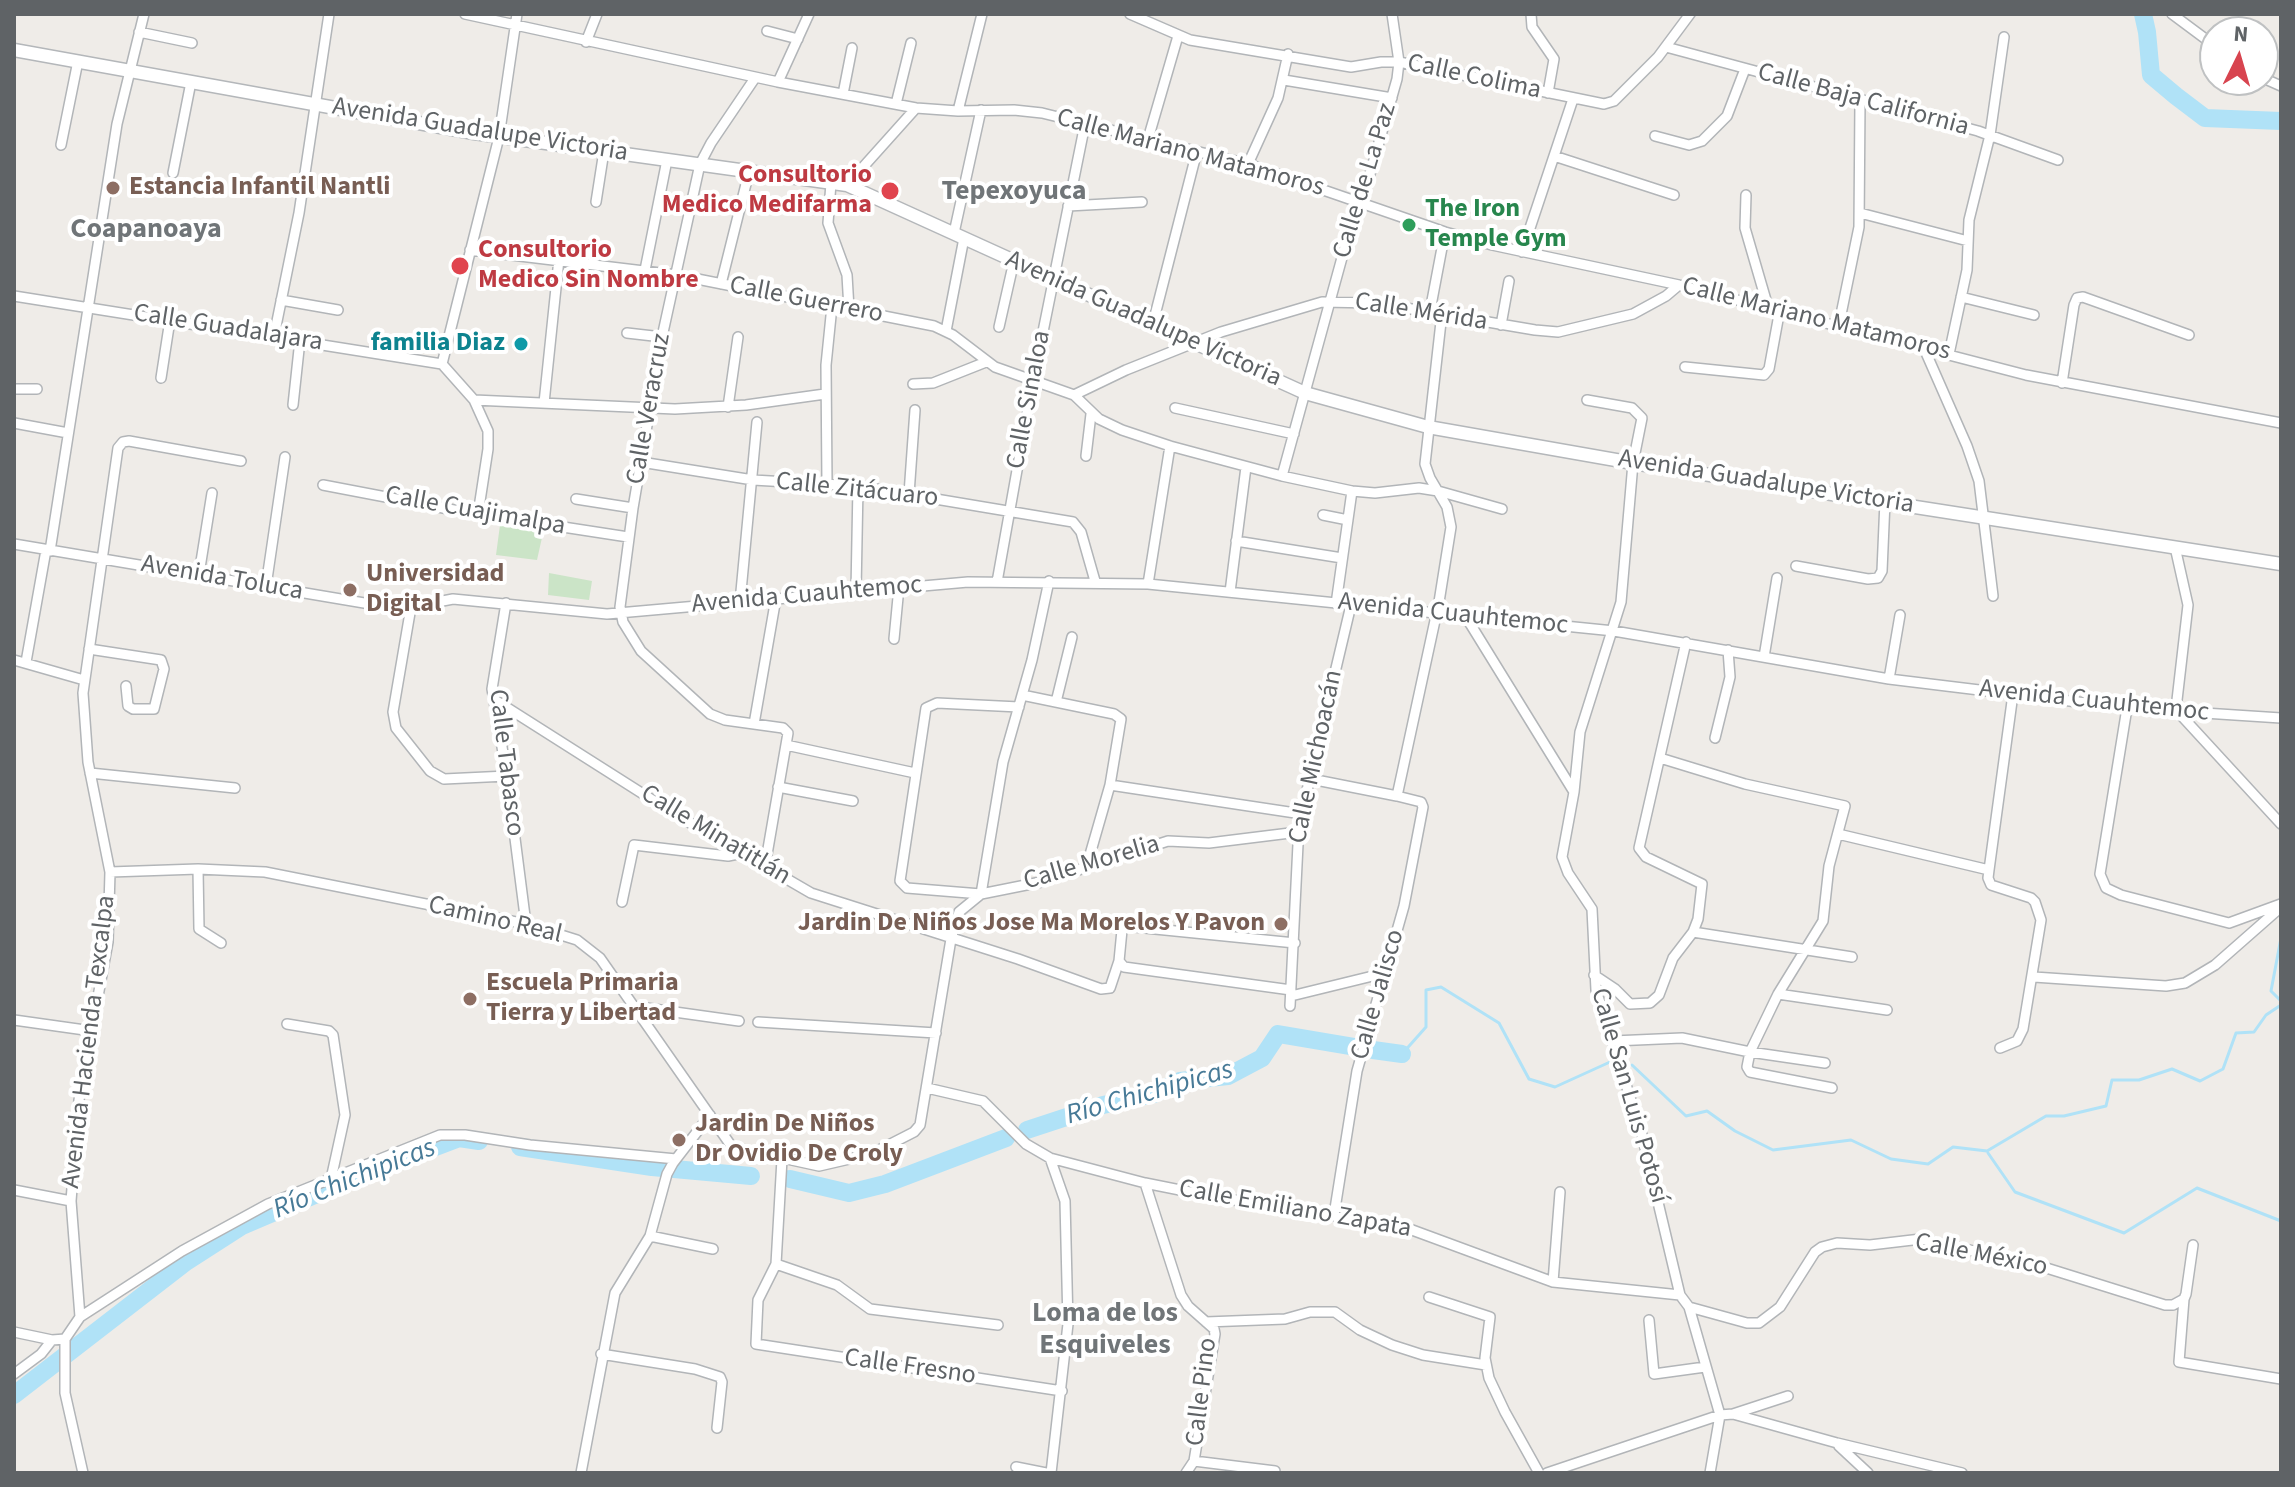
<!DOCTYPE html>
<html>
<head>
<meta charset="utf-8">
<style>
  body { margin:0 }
  #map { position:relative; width:2295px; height:1487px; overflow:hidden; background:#efece8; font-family:"Source Sans 3",sans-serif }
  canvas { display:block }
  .frame { position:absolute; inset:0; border:16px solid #5f6366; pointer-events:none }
  .north { position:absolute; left:2199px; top:16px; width:80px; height:80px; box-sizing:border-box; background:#fff; border:2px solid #bfc1c2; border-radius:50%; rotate:5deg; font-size:22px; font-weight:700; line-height:32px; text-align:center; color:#5f6366 }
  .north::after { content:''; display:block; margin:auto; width:28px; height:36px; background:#d8444f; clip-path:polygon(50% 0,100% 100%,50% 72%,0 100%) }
</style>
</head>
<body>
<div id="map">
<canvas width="2295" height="1487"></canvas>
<div class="frame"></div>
<div class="north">N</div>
</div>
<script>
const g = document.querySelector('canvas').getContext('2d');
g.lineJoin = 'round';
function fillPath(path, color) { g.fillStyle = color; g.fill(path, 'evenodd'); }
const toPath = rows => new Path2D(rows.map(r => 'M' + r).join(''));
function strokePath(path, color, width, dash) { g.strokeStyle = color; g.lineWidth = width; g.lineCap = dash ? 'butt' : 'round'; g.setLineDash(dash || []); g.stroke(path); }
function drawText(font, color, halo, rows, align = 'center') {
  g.font = font + ' "Source Sans 3",sans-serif'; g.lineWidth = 8; g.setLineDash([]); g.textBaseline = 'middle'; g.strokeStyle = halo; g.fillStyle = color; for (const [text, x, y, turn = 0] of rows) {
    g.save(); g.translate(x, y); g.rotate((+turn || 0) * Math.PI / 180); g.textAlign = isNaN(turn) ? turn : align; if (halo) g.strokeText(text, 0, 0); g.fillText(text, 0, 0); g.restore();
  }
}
const green = toPath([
  [500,525,543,533,537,560,496,555],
  [549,573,592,581,589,600,548,595]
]);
const stream = toPath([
  [2281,938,2271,991,2281,1001],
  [1402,1054,1426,1027,1426,990,1441,987,1499,1023,1529,1079,1555,1087,1610,1062],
  [1632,1065,1686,1116,1707,1111,1735,1131,1773,1150,1851,1140,1891,1159,1928,1164,1953,1147,1987,1151,2046,1116,2064,1116,2106,1106,2112,1080,2139,1080,2172,1069,2200,1081,2223,1069,2236,1033,2254,1032,2266,1015,2281,1005],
  [1988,1153,2015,1192,2124,1233,2197,1188,2281,1221]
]);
const river = toPath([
  [2143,14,2147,32,2151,75,2176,96,2205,118,2281,121],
  [1373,1050,1402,1054],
  [1027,1130,1103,1105,1154,1094,1180,1081,1228,1076,1262,1058,1278,1034,1355,1047],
  [520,1147,652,1167,751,1176],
  [790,1179,849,1193,885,1184,1006,1138],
  [14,1395,186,1262,242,1226,364,1174,459,1138,479,1141]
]);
const minor = toPath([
  [465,14,778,82,916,108,958,111,1014,110,1042,113,1248,164,1445,232,1492,245,1679,285,2026,375,2281,423],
  [1130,14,1190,40,1351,67,1381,62,1399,62,1604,104,1614,101,1658,57,1690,14],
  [1531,14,1532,27,1554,59,1548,93],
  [2172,14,2215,46],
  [767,31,798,39],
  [139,32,192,43],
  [586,42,597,14],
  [1666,47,1978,131,2058,160],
  [755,78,711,143,700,164,662,337,633,508,620,607,623,622,641,651,710,714,725,720,783,728,788,733,765,866],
  [2263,78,2281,86],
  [1284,80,1392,98],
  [778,82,809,14],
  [843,94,852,48],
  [896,104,911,43],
  [958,111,982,14],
  [1655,136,1689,145,1702,141,1727,116,1745,69],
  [1148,139,1178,36],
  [61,145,78,61],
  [1554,156,1674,195],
  [1248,164,1278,98,1288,54],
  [173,173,191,82],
  [831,183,828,223,847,275,849,309],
  [847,185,916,108],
  [1746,195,1745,228,1768,307],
  [596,202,604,151],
  [1068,206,1142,202],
  [1860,213,1968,241],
  [954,233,981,110],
  [470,250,677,275,934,326,953,335,995,367,1074,395,1099,419,1122,430,1170,446,1282,476,1352,491,1375,493,1419,488,1438,491,1502,509],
  [1522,252,1573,99],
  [645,270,667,160],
  [721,284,749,172],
  [14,296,442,364],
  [1961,297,2034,315],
  [281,300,338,310],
  [1430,311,1445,232],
  [1153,323,1197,151],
  [1839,324,1859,227,1860,101],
  [1501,325,1509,281],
  [999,327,1014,261],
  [946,331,964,238],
  [627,333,662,337],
  [274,336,299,213,329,14],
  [1923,346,1967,446,1979,481,1993,596],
  [1949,354,1967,270,1969,220,1990,135,2004,37],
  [442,364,499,137,517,14],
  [442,364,474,400,488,431,488,449,478,514],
  [1685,367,1764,375,1769,369,1780,309],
  [161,378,170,320],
  [2062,383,2074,305,2077,298,2083,297,2189,335],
  [913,384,933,383,986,362],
  [14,389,37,389],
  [1074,395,1126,370,1221,332,1322,302,1376,303,1535,330,1558,332,1633,314,1666,296,1679,285],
  [474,400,675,409,746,405,825,394],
  [1587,400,1632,408,1642,418,1633,463,1621,602,1580,732,1574,792,1562,857,1568,873,1592,909,1596,990,1642,1135,1680,1295,1689,1307,1720,1415,1710,1473],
  [544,403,559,259],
  [293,405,300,340],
  [728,407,738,337],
  [1175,408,1294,434],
  [14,423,68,433],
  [1086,456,1091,414],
  [641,462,753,480,858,486,1073,522,1081,532,1095,581],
  [1282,476,1354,214,1366,188,1397,79,1399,62,1392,14],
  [827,483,826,365,832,306],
  [323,485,459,511,628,537],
  [909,494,915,410],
  [576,499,633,508],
  [1323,515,1348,520],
  [1236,541,1342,558],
  [14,544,382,606,411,607,453,599,607,614,968,582,1148,584,1614,631,1889,679,2127,708,2281,718],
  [2175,547,2188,605,2177,700,2178,712,2281,824],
  [50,551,117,124,144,14],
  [1796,566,1868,579,1878,578,1882,571,1885,501],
  [199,574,212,493],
  [997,582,1033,381,1085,124],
  [1148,584,1170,446],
  [266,586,285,457],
  [856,591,858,486],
  [1230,592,1246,467],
  [740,602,757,422],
  [506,603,492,689,507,776,526,924],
  [1336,604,1352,491],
  [411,607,393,712,396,728,430,771,444,779,507,776],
  [1466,617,1574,792],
  [894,639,899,587],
  [89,649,161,660,164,669,154,709,133,709,128,706,126,686],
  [1764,657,1777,578],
  [14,660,84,680],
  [26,662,46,550],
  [1889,679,1900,615],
  [1022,695,1114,714,1121,719,1110,785,1087,865],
  [495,700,673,813,811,893,1018,959,1101,989,1110,988,1119,961,1122,930,1125,926,1295,943],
  [1056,702,1072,637],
  [1019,707,937,703,926,708,900,881,907,888,981,894,1041,882,1168,841,1209,843,1298,832],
  [2127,708,2100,874,2106,888,2121,895,2229,923,2281,904],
  [754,724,776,598],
  [1715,738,1730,677,1728,650],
  [786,745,915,773],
  [1660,758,1745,784,1845,806,1829,866,1823,921,1778,994,1750,1052,1747,1067,1750,1072,1832,1088],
  [90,773,235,788],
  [1311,779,1397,796,1421,802,1423,807,1404,906,1357,1071,1334,1215],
  [1110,785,1302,814],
  [778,787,853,801],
  [1397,796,1439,602,1451,527,1447,507,1430,478,1425,464,1442,313],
  [1838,834,1989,870,1988,878,1991,885,2031,898,2035,902,2041,920,2023,1029,2017,1041,2000,1048],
  [198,869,199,929,221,943],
  [1989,870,2013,694],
  [110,872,198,869,265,872,526,924,577,940,600,958,732,1147,819,1166,871,1154,914,1132,920,1125,951,939,959,912,981,894,1003,762,1032,660,1049,581],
  [622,902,634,845,728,856,743,853],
  [1693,932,1852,957],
  [1119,961,1124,967,1291,990],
  [1594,975,1615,989,1630,1004,1650,1003,1659,995,1673,958,1693,932,1698,919,1702,884,1646,857,1639,848,1686,642],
  [2034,977,2166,986,2185,983,2215,965,2281,907],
  [1778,994,1887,1010],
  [1291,996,1385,973],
  [632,1006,739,1021],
  [1290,1006,1299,824,1351,605],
  [14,1020,92,1031],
  [758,1022,936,1033],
  [287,1024,329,1031,333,1035,345,1115,331,1179],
  [1613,1041,1682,1038,1750,1052,1825,1063],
  [927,1088,983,1101,1026,1144,1050,1158,1145,1183,1215,1197,1404,1227,1553,1282,1680,1295],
  [1050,1158,1065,1201,1068,1324,1051,1473],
  [782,1159,776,1264,758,1300,756,1344,1062,1391],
  [1145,1183,1181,1295,1188,1306,1214,1329,1215,1334,1194,1461,1186,1473],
  [14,1190,71,1201],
  [650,1236,713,1249],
  [776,1264,837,1285,870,1309,998,1325],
  [1553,1282,1560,1192],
  [1429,1297,1490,1317,1485,1358,1489,1378,1505,1412,1539,1473],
  [2184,1299,2179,1362,2281,1379],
  [1689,1307,1747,1323,1759,1323,1780,1307,1815,1252,1822,1247,1837,1243,1870,1245,1921,1239,2040,1266,2165,1305,2173,1305,2184,1299,2186,1294,2193,1245],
  [80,1317,182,1251,268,1204,440,1135,465,1135,530,1145,676,1159],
  [1649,1320,1654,1374,1705,1367],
  [1206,1322,1285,1319,1310,1312,1335,1312,1360,1330,1392,1345,1423,1355,1486,1365],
  [14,1332,52,1340,65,1339],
  [601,1354,695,1369,720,1377,722,1382,717,1428],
  [14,1374,41,1354,52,1340],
  [1733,1414,1788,1396],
  [1839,1446,1868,1473],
  [1194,1461,1275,1471],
  [1016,1467,1046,1473],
  [83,1473,65,1393,65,1339,80,1317,71,1201,79,1100,108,942,110,872,88,762,83,693,118,448,123,442,129,441,241,461],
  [581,1473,615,1293,650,1236,667,1174,673,1163,710,1115],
  [1547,1473,1720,1415,1733,1414,1837,1443,1962,1473]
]);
const secondary = toPath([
  [14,50,474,133,847,185,1305,393,1428,427,1633,463,2281,564]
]);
const markers = [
  [113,188,8,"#8d6e63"],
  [890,191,10,"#e0444e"],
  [1409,225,8,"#2e9e5b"],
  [460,266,10,"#e0444e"],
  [521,344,8,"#0f9aa8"],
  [350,590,8,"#8d6e63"],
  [1281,924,8,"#8d6e63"],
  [470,999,8,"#8d6e63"],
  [679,1140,8,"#8d6e63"]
];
const streetNames = [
  ["Calle Colima",1474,78,12],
  ["Calle Baja California",1863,101,15],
  ["Avenida Guadalupe Victoria",480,131,9],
  ["Calle Mariano Matamoros",1190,154,15],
  ["Calle de La Paz",1366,181,-73],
  ["Calle Guerrero",806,301,11],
  ["Calle Mérida",1421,313,9],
  ["Avenida Guadalupe Victoria",1143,320,24],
  ["Calle Mariano Matamoros",1816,320,14],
  ["Calle Guadalajara",228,329,9],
  ["Calle Sinaloa",1030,400,-79],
  ["Calle Veracruz",650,409,-80],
  ["Avenida Guadalupe Victoria",1766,483,9],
  ["Calle Zitácuaro",857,491,6],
  ["Calle Cuajimalpa",475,512,10],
  ["Avenida Toluca",222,579,10],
  ["Avenida Cuauhtemoc",807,596,-5],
  ["Avenida Cuauhtemoc",1453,615,6],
  ["Avenida Cuauhtemoc",2094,702,6],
  ["Calle Michoacán",1317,757,-78],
  ["Calle Tabasco",505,763,83],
  ["Calle Minatitlán",715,836,31],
  ["Calle Morelia",1092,864,-16],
  ["Camino Real",495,921,13],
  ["Calle Jalisco",1379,995,-74],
  ["Avenida Hacienda Texcalpa",90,1042,-83],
  ["Calle San Luis Potosí",1628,1096,74],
  ["Calle Emiliano Zapata",1295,1210,10],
  ["Calle México",1981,1256,11],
  ["Calle Fresno",910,1368,8],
  ["Calle Pino",1203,1392,-83]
];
const healthNames = [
  ["Consultorio",872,176],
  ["Medico Medifarma",872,206],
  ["Consultorio",478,251,"left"],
  ["Medico Sin Nombre",478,281,"left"]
];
const educationNames = [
  ["Estancia Infantil Nantli",129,188],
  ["Universidad",366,575],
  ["Digital",366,605],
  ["Jardin De Niños Jose Ma Morelos Y Pavon",1265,924,"right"],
  ["Escuela Primaria",486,984],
  ["Tierra y Libertad",486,1014],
  ["Jardin De Niños",695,1125],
  ["Dr Ovidio De Croly",695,1155]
];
const leisureNames = [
  ["The Iron",1425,210],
  ["Temple Gym",1425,240]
];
const cultureNames = [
  ["familia Diaz",505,344]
];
const neighbourhoodNames = [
  ["Tepexoyuca",1014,193],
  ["Coapanoaya",146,231],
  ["Loma de los",1105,1315],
  ["Esquiveles",1105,1347]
];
const waterNames = [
  ["Río Chichipicas",1150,1094,-16],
  ["Río Chichipicas",355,1180,-22]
];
fillPath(green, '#cbe4c7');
strokePath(stream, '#b0e2f7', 3);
strokePath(river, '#b0e2f7', 18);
strokePath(minor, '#b2b5b8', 12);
strokePath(secondary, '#b4b7ba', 15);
strokePath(minor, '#fff', 9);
strokePath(secondary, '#fff', 12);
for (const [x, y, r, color] of markers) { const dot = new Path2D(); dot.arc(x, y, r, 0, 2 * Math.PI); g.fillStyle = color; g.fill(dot); strokePath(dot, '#fff', 3); }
drawText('26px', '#5f6366', '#fff', streetNames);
drawText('bold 26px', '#be3a42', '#fff', healthNames, 'right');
drawText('bold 26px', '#785e54', '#fff', educationNames, 'left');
drawText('bold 26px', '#27864d', '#fff', leisureNames, 'left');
drawText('bold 26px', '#0d838f', '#fff', cultureNames, 'right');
drawText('bold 28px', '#707578', '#fff', neighbourhoodNames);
drawText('italic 28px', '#477a97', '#fff', waterNames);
</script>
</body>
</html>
